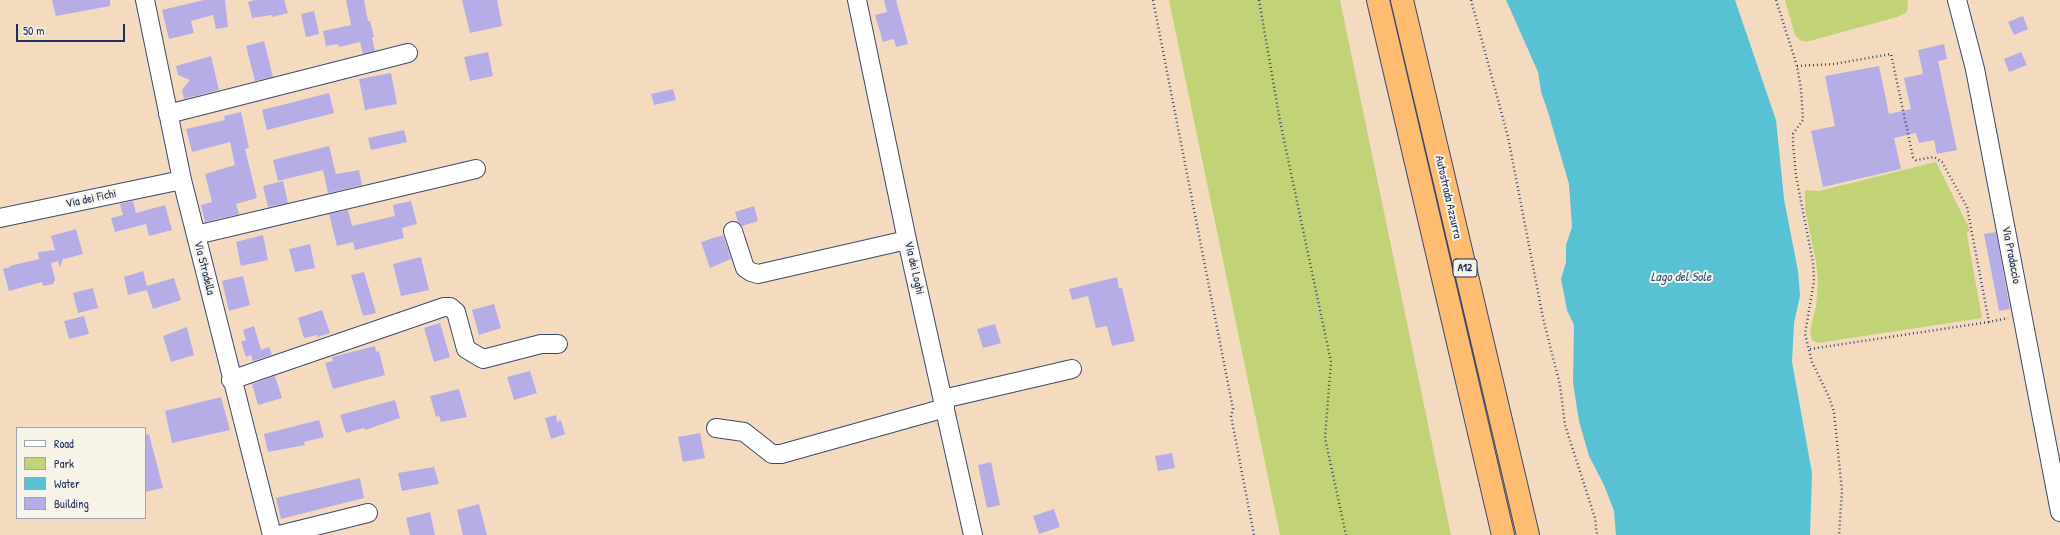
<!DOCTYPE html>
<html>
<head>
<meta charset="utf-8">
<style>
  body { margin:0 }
  #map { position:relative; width:2060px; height:535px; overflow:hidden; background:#f4dbbf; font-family:"Patrick Hand",sans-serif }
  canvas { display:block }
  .legend { position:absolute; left:16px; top:427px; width:130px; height:92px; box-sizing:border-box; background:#f7f3e8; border:1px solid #9fa5b1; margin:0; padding:5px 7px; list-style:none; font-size:12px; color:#1b2f5e }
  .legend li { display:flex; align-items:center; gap:8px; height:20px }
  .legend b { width:20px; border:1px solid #9fa5b1 }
  .scale { position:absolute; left:16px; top:24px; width:109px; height:18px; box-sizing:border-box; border:2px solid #1b2f5e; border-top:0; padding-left:5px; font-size:12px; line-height:14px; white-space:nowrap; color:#1b2f5e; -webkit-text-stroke:3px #f7f3e8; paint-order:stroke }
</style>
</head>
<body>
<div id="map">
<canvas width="2060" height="535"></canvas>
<ul class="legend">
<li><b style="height:5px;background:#fff"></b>Road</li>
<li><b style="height:11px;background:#c1d376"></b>Park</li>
<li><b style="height:11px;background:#58c2d4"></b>Water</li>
<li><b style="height:11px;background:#b6ade7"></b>Building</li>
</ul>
<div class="scale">50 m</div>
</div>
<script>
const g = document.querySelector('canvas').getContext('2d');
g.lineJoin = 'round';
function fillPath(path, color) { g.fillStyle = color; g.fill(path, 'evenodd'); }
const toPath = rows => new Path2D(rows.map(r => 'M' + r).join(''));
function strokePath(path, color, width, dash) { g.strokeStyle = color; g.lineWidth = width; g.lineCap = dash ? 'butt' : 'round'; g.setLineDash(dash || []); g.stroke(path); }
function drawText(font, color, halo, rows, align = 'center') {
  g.font = font + ' "Patrick Hand",sans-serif'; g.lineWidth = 4; g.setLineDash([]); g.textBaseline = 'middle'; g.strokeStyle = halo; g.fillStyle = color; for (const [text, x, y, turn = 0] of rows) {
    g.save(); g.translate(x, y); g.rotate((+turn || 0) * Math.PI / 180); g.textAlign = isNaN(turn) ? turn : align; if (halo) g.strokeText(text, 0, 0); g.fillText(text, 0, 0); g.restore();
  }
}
const green = toPath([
  [1169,0,1340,0,1451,535,1280,535],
  [1785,0,1907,0,1908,4,1907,12,1897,17,1806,42,1800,40,1795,35],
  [1936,162,1970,230,1967,233,1968,240,1982,318,1818,343,1812,340,1810,331,1816,306,1818,281,1816,262,1805,209,1805,190,1819,191]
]);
const water = toPath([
  [1506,0,1735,0,1776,120,1784,199,1798,271,1800,296,1794,323,1792,362,1812,473,1810,535,1616,535,1614,511,1604,485,1589,456,1579,421,1573,383,1574,325,1567,310,1561,279,1566,262,1566,245,1572,227,1569,184,1548,112,1541,92,1538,72]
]);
const building = toPath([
  [52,0,110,0,110,6,56,16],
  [204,0,225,0,228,27,216,29,213,15,191,21,194,33,169,39,162,10],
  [255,0,284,0,288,13,272,17,272,15,252,18,248,2],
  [346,0,364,0,368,21,370,21,374,37,372,37,375,51,363,54,360,42,339,47,338,44,326,46,323,31,351,25],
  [462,0,497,0,502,26,470,33],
  [884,0,896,0,908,44,896,47,894,39,883,42,875,15,887,12],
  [314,11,319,34,306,37,301,14],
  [2023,16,2028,29,2014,35,2008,22],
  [264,41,273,77,255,81,246,46],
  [1944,44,1947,59,1938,61,1957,150,1937,154,1934,140,1919,143,1916,133,1894,138,1901,169,1823,187,1811,131,1835,126,1825,76,1879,66,1889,114,1911,109,1904,78,1923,74,1918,50],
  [488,52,493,76,470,81,464,57],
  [2021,52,2027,65,2009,72,2004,59],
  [211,56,219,90,184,99,182,90,190,80,178,75,176,66],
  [391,73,397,104,365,110,359,79],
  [673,89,676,100,654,105,651,94],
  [329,93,334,113,267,130,262,110],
  [241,112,249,148,245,149,257,198,236,204,239,214,205,222,201,205,212,202,205,174,235,165,230,142,192,152,186,129,225,120,224,116],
  [404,130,407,142,371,150,368,138],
  [329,146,336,174,359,170,362,185,328,193,323,170,278,181,273,160],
  [283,181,288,203,268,207,263,186],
  [133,201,136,213,165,205,172,230,149,236,146,224,115,232,111,218,123,215,120,204],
  [411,201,417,224,402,228,404,238,355,250,353,242,337,246,329,214,348,210,352,226,395,216,393,205],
  [754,206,758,221,742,226,738,222,735,212],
  [76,229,83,254,64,259,64,257,60,267,58,261,51,263,55,279,53,284,43,286,42,282,9,291,3,269,11,267,10,266,39,259,38,252,55,250,51,236],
  [1996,232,2010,309,1999,311,1984,234],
  [263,235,268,260,241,266,236,242],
  [723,235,731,259,710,268,701,242],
  [310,244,315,268,295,272,289,249],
  [421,257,429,290,401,296,393,264],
  [143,271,147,286,174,278,181,300,153,309,147,290,128,295,124,277],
  [364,272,376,313,363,316,351,275],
  [243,276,250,305,229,311,222,281],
  [1117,277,1119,288,1122,288,1135,341,1112,346,1107,326,1096,328,1088,296,1072,300,1069,289],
  [93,288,98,308,78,313,73,293],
  [494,304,501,328,479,335,472,310],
  [322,310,330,333,317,337,317,335,304,338,298,318],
  [84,316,89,334,69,339,64,321],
  [440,323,450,357,434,362,424,328],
  [995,324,1001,343,983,348,977,329],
  [254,326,261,350,269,347,272,355,253,361,251,355,246,357,241,342,246,340,243,330],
  [187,327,194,355,171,362,163,336],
  [375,346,376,352,379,351,385,375,333,389,325,363,333,361,332,357],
  [530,371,537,393,514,400,507,377],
  [275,376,282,398,258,405,252,384],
  [459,389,467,417,441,422,439,416,436,417,430,396],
  [221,397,230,430,172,443,165,411],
  [395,400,400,418,365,430,364,428,346,433,340,415],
  [556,415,557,422,561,420,565,434,551,439,545,418],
  [319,420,324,437,304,442,305,445,268,452,264,434],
  [700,433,705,458,683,462,678,437],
  [149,434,163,488,145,492,145,435],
  [1172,453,1175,468,1158,471,1155,456],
  [991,462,1000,505,987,508,978,465],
  [434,467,439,484,402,491,398,473],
  [360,478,364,498,281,519,276,498],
  [479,504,487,535,463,535,457,510],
  [1054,509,1060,527,1039,534,1033,516],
  [430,512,435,535,410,535,406,518]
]);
const path = toPath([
  [1153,0,1233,409,1231,416,1254,535],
  [1259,0,1280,121,1331,362,1325,438,1346,535],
  [1471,0,1508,137,1543,318,1560,385,1565,425,1595,518,1597,535],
  [1776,0,1797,66,1801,89,1803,120,1793,134,1793,144,1796,176,1813,262,1814,281,1805,334,1812,362,1829,397,1834,412,1842,491,1839,535],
  [1797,66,1834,64,1891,54,1913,157,1916,160,1934,157,1942,162,1967,207,1989,322,2008,318],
  [1810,349,1989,322]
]);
const minor = toPath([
  [145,0,182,180,272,535],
  [857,0,907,240,973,535],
  [1957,0,1975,69,2060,512],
  [168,114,408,53],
  [0,218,182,180],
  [733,231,745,268,751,272,758,274,907,240],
  [196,235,476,169],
  [231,380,444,307,450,307,456,312,466,349,483,359,541,344,558,344],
  [943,399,1072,369],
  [716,428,744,432,772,454,781,454,945,408],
  [279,535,368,513]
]);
const highway = toPath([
  [1378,0,1503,535],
  [1402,0,1528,535]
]);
const shields = [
  [1465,268,24]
];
const shieldNames = [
  ["A12",1465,268]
];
const streetNames = [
  ["Autostrada Azzurra",1448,197,77],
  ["Via dei Fichi",91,199,-12],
  ["Via Pradaccio",2011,255,79],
  ["Via Stradella",204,268,76],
  ["Via dei Loghi",914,268,77]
];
const waterNames = [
  ["Lago del Sole",1681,278]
];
fillPath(green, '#c1d376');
fillPath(water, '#58c2d4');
fillPath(building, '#b6ade7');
strokePath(minor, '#3c496d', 20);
strokePath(highway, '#3c496d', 24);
strokePath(path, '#3c496d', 2.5, [1, 3]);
strokePath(minor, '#fff', 18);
strokePath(highway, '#febc71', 22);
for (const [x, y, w] of shields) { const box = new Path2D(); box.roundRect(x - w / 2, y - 9, w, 18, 3); g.fillStyle = '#f7f3e8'; g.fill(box); strokePath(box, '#1b2f5e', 1); }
drawText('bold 11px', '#1b2f5e', null, shieldNames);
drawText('12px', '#1b2f5e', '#f7f3e8', streetNames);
drawText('italic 13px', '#2a547c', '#f7f3e8', waterNames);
</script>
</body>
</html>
